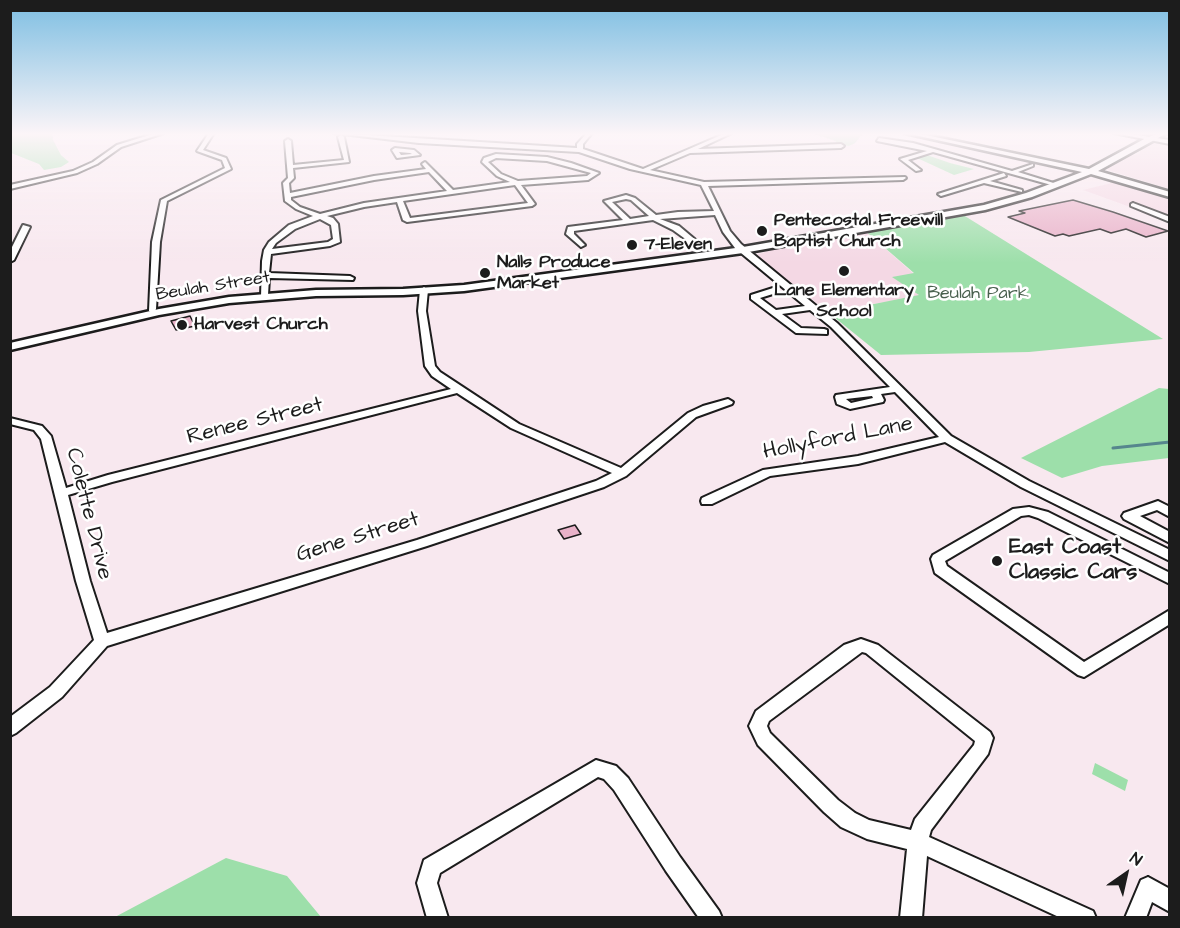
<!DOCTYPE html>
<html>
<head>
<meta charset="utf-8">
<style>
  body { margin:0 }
  #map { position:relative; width:1180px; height:928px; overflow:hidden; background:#f8e8ef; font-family:"Architects Daughter",sans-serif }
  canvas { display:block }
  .frame { position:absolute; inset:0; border:12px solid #1c1c1c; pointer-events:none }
  .north { position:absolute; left:1096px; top:844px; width:60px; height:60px; -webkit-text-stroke:4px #fff; paint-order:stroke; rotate:34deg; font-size:16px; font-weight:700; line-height:24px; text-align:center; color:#1c1c1c }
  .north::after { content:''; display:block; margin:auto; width:21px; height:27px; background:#1c1c1c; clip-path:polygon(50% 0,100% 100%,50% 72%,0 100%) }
</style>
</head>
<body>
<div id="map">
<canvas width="1180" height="928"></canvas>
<div class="frame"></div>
<div class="north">N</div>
</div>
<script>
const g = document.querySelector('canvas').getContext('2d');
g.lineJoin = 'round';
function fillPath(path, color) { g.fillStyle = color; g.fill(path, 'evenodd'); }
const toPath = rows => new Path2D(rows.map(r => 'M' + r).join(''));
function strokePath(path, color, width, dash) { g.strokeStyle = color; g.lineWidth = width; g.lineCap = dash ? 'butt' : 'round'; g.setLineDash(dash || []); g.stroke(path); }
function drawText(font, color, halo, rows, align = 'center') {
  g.font = font + ' "Architects Daughter",sans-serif'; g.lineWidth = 5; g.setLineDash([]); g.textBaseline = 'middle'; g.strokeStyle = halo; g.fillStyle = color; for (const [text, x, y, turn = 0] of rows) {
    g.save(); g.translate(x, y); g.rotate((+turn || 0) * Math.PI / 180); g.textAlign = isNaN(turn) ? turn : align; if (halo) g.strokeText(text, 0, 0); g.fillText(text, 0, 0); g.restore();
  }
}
const built = toPath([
  [1154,142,1169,143,1169,189,1108,170,1107,167,1131,155,1139,154,1140,150],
  [1120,181,1169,197,1169,221,1083,190],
  [863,229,914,274,894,277,920,295,905,299,827,311,756,255,774,249,772,246]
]);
const green = toPath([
  [10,133,52,133,53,140,61,155,69,162,61,167,44,170,39,164,11,153],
  [811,133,863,133,855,143,849,146,842,145,833,140],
  [927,155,950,163,974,169,954,175,917,158],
  [956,213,960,213,1163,339,1029,352,881,355,829,313,919,295,892,277,914,273,863,229,958,216],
  [1159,388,1169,389,1169,458,1102,466,1062,478,1021,458],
  [1095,763,1128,780,1125,791,1092,774],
  [226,858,287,876,321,917,115,917]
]);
const stream = toPath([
  [1113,448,1170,442]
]);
const building = toPath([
  [1073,200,1113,212,1168,231,1146,237,1126,229,1111,233,1100,229,1069,236,1063,234,1055,236,1008,217,1025,213,1019,211,1073,200],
  [190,316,195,326,176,330,171,321,190,316],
  [575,525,581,534,564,539,558,530,575,525]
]);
const minor = toPath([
  [156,133,164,133,121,147,97,164,77,173,10,189,10,185,73,171,93,162,117,145,156,133],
  [209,133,214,133,203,150,226,158,231,169,167,201,160,242,156,309,155,311,149,311,152,242,161,200,225,168,222,160,197,151,209,133],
  [334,133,577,148,577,144,587,133,592,133,583,144,583,149,643,169,726,133,732,133,698,149,841,144,844,146,841,148,690,153,650,170,704,182,905,177,906,178,903,180,708,186,730,231,741,244,837,323,951,436,1029,481,1170,550,1170,561,1021,487,945,442,858,464,770,476,712,504,702,504,701,501,702,498,763,470,858,456,939,437,895,392,881,394,884,400,883,402,850,409,837,404,835,397,836,395,890,387,831,327,810,310,782,314,801,328,824,329,827,330,827,334,796,333,751,299,751,295,773,288,777,291,776,293,760,298,776,310,805,306,735,248,723,232,715,215,660,219,679,226,698,242,698,246,695,246,673,230,653,220,574,231,574,234,585,245,581,247,566,234,568,227,623,220,604,201,626,195,635,198,656,215,678,212,714,211,701,185,630,169,579,152,419,143,334,133],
  [626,199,631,200,649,216,630,219,612,202,626,199],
  [872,396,873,398,851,403,846,399,872,396],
  [1114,133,1125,133,1170,140,1170,144,1114,133],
  [341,135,344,137,349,162,293,168,294,178,289,183,290,193,374,176,426,169,422,164,425,162,453,190,510,182,497,176,482,162,484,158,496,154,547,157,571,163,599,173,588,180,521,185,535,204,532,206,407,222,403,220,397,202,364,207,327,216,333,218,338,224,340,242,330,246,271,254,269,273,350,276,354,278,353,280,269,278,268,295,261,297,262,261,264,250,269,242,289,225,313,216,296,209,285,201,283,183,288,178,285,141,288,139,291,141,293,165,344,160,338,137,341,135],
  [496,158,547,161,591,173,587,176,518,181,501,174,488,162,496,158],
  [429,172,447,191,364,203,320,214,300,207,291,200,291,197,374,180,429,172],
  [515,185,528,203,410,218,403,201,515,185],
  [320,219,331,225,333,239,328,242,272,249,276,243,295,229,320,219],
  [879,138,913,143,1012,171,1033,164,1033,166,1018,172,1060,185,1055,186,933,152,908,160,921,170,916,171,900,159,927,151,877,141,879,138],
  [395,148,414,150,420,155,397,158,392,150,395,148],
  [399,152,410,153,412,154,401,155,399,152],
  [1004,173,1006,176,990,181,1022,190,1022,192,984,183,941,196,938,194,1004,173],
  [1133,203,1170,217,1170,222,1131,206,1131,204,1133,203],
  [23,225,30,227,14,260,10,262,10,251,23,225],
  [424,287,428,290,426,311,435,366,440,372,519,424,621,468,688,413,703,406,728,399,733,402,732,404,696,417,626,476,604,487,427,546,107,646,62,697,16,733,10,736,10,717,50,687,94,640,76,581,41,439,34,430,10,424,10,418,42,426,51,436,66,488,108,475,451,389,432,376,425,366,418,311,420,290,424,287],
  [457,393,511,428,612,473,596,481,417,540,107,633,90,581,68,495,112,482,457,393],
  [1158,501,1170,507,1170,517,1157,510,1140,516,1170,532,1170,543,1124,519,1122,516,1124,513,1158,501],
  [1029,507,1048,512,1170,573,1170,584,1038,518,1029,515,1021,516,945,561,947,566,1084,662,1170,610,1170,624,1084,677,1078,675,935,573,931,559,933,555,1013,509,1029,507],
  [861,639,878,645,990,732,993,738,988,754,931,830,929,837,1093,911,1096,918,1061,918,927,856,922,918,900,918,907,849,867,839,841,827,824,812,758,745,749,726,756,711,844,645,861,639],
  [862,652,866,653,975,741,974,745,915,819,911,830,869,820,855,813,838,800,770,733,767,726,769,721,862,652],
  [596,760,616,766,628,778,680,857,719,911,722,918,699,918,666,871,614,790,604,779,598,777,440,873,437,883,448,918,427,918,417,883,424,860,596,760],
  [1148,877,1170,889,1170,912,1152,902,1146,918,1125,918,1141,880,1148,877]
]);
const major = toPath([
  [905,133,916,133,1089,169,1146,138,1159,133,1167,133,1098,171,1170,192,1170,197,1091,174,1032,197,985,210,743,253,464,291,403,295,316,296,229,303,159,315,10,350,10,343,159,309,229,297,316,290,403,289,464,285,743,247,984,205,1026,193,1082,172,905,133]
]);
const markers = [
  [762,231,6,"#1c1c1c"],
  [632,245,6,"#1c1c1c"],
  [844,271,6,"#1c1c1c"],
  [485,273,6,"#1c1c1c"],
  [182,325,6,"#1c1c1c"],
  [997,561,6,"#1c1c1c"]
];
const farPoinames = [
  ["Pentecostal Freewill",774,221],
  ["Baptist Church",774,242],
  ["7-Eleven",644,245],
  ["Nalls Produce",497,263],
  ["Market",497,284],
  ["Lane Elementary",844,291,"center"],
  ["School",844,312,"center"],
  ["Harvest Church",194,325]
];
const farStreetnames = [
  ["Beulah Street",213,287,-9]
];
const farParknames = [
  ["Beulah Park",978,294]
];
const streetNames = [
  ["Renee Street",255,422,-14],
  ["Hollyford Lane",838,439,-11],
  ["Colette Drive",88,514,76],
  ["Gene Street",358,538,-17]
];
const poiNames = [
  ["East Coast",1009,548],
  ["Classic Cars",1009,573]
];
fillPath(built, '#f4d8e4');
fillPath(green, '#9ddfaa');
strokePath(stream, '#56868d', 3);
fillPath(building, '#e9b2c9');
strokePath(building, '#1c1c1c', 1.5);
strokePath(minor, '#1c1c1c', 4);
strokePath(major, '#1c1c1c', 5);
fillPath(minor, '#fff');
fillPath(major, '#fff');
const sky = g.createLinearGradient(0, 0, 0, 263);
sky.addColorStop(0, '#7dbee2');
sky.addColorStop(0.51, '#fcf5f8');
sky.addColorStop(1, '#fcf5f800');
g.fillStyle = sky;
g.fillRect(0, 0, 1180, 263);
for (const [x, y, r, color] of markers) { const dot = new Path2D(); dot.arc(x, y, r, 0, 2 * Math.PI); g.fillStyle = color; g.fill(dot); strokePath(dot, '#fff', 2); }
drawText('bold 18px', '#1c1c1c', '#fff', farPoinames, 'left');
drawText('18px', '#1c1c1c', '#fff', farStreetnames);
drawText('18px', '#49604e', '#fff', farParknames);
drawText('22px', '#1c1c1c', '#fff', streetNames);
drawText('bold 22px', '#1c1c1c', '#fff', poiNames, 'left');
</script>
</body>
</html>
